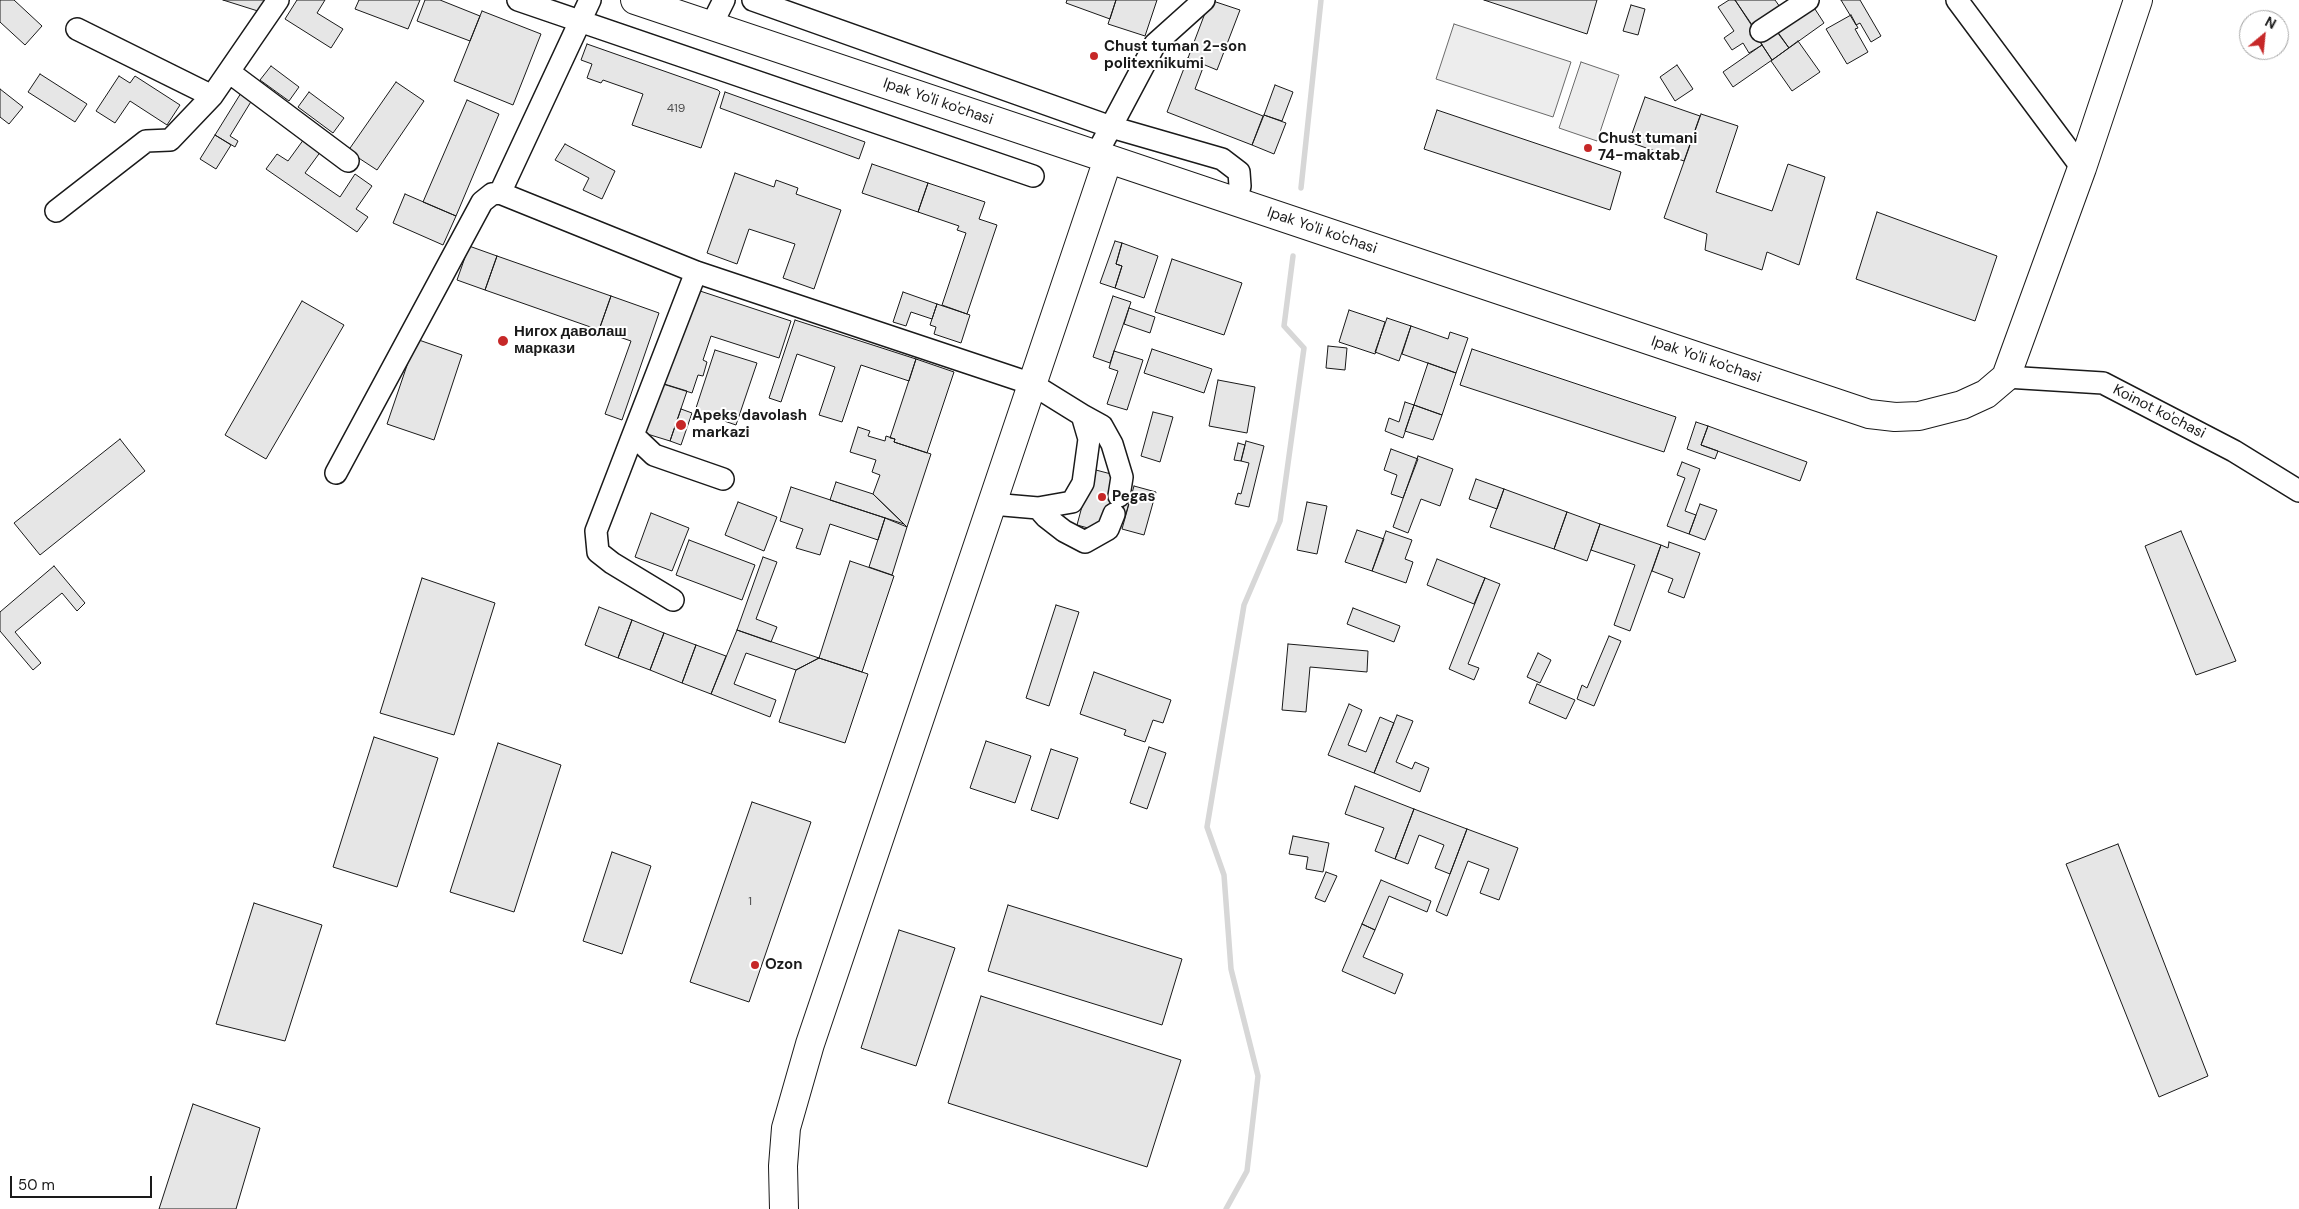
<!DOCTYPE html>
<html>
<head>
<meta charset="utf-8">
<style>
  body { margin:0 }
  #map { position:relative; width:2299px; height:1209px; overflow:hidden; background:#fff; font-family:"DM Sans",sans-serif }
  canvas { display:block }
  .north { position:absolute; left:2239px; top:10px; width:50px; height:50px; box-sizing:border-box; background:#fff; border:1px solid #a3a3a3; border-radius:50%; rotate:28deg; font-size:14px; font-weight:700; line-height:20px; text-align:center; color:#1a1a1a }
  .north::after { content:''; display:block; margin:auto; width:18px; height:22px; background:#c62828; clip-path:polygon(50% 0,100% 100%,50% 72%,0 100%) }
  .scale { position:absolute; left:10px; top:1176px; width:142px; height:22px; box-sizing:border-box; border:2px solid #1a1a1a; border-top:0; padding-left:6px; font-size:15px; line-height:18px; white-space:nowrap; color:#1a1a1a; -webkit-text-stroke:4px #fff; paint-order:stroke }
</style>
</head>
<body>
<div id="map">
<canvas width="2299" height="1209"></canvas>
<div class="north">N</div>
<div class="scale">50 m</div>
</div>
<script>
const g = document.querySelector('canvas').getContext('2d');
g.lineJoin = 'round';
function fillPath(path, color) { g.fillStyle = color; g.fill(path, 'evenodd'); }
const toPath = rows => new Path2D(rows.map(r => 'M' + r).join(''));
function strokePath(path, color, width, dash) { g.strokeStyle = color; g.lineWidth = width; g.lineCap = dash ? 'butt' : 'round'; g.setLineDash(dash || []); g.stroke(path); }
function drawText(font, color, halo, rows, align = 'center') {
  g.font = font + ' "DM Sans",sans-serif'; g.lineWidth = 4; g.setLineDash([]); g.textBaseline = 'middle'; g.strokeStyle = halo; g.fillStyle = color; for (const [text, x, y, turn = 0] of rows) {
    g.save(); g.translate(x, y); g.rotate((+turn || 0) * Math.PI / 180); g.textAlign = isNaN(turn) ? turn : align; if (halo) g.strokeText(text, 0, 0); g.fillText(text, 0, 0); g.restore();
  }
}
const green = toPath([
  [1454,24,1571,62,1553,117,1436,79,1454,24],
  [1581,62,1619,75,1597,141,1559,128,1581,62]
]);
const stream = toPath([
  [1301,188,1321,0],
  [1226,1209,1247,1171,1258,1076,1231,969,1224,875,1207,827,1244,605,1280,521,1304,348,1284,326,1293,256]
]);
const building = toPath([
  [0,0,14,0,42,26,25,45,0,22,0,0],
  [223,0,265,0,261,12,223,0],
  [297,0,325,0,317,13,343,29,331,48,285,19,297,0],
  [359,0,420,0,408,29,355,9,359,0],
  [425,0,440,0,480,16,470,41,417,21,425,0],
  [1067,0,1116,0,1110,19,1066,3,1067,0],
  [1116,0,1157,0,1145,36,1108,24,1116,0],
  [1210,0,1240,10,1217,70,1188,58,1210,0],
  [1484,0,1597,0,1587,34,1484,0],
  [1729,0,1735,0,1761,38,1759,40,1762,45,1749,53,1743,43,1732,50,1724,38,1734,31,1718,7,1729,0],
  [1735,0,1775,0,1780,7,1752,26,1735,0],
  [1841,0,1860,0,1881,36,1871,42,1860,23,1856,25,1841,0],
  [1631,5,1645,9,1638,35,1623,31,1631,5],
  [1813,6,1824,23,1789,48,1777,32,1813,6],
  [482,11,541,34,513,105,454,81,482,11],
  [1851,15,1858,28,1855,29,1868,52,1847,64,1826,29,1851,15],
  [1775,28,1789,48,1772,60,1759,40,1775,28],
  [1798,41,1820,72,1792,91,1771,61,1798,41],
  [587,44,718,90,720,92,701,148,632,125,643,94,603,80,601,83,587,78,592,64,581,60,587,44],
  [1762,45,1772,60,1733,87,1723,72,1762,45],
  [1188,58,1204,65,1195,89,1263,116,1252,145,1167,112,1188,58],
  [1677,65,1693,89,1675,101,1660,77,1677,65],
  [271,66,299,87,289,101,260,80,271,66],
  [40,74,87,104,75,122,28,92,40,74],
  [119,76,130,83,135,76,180,105,167,125,130,101,115,123,96,111,119,76],
  [396,82,424,101,377,170,348,151,396,82],
  [1275,85,1293,92,1282,121,1264,115,1275,85],
  [0,89,23,107,9,124,0,117,0,89],
  [309,92,344,118,333,133,298,107,309,92],
  [725,92,865,142,859,159,720,108,725,92],
  [241,93,252,100,230,136,238,141,235,147,215,135,241,93],
  [1645,97,1700,116,1684,161,1629,142,1645,97],
  [467,100,499,114,456,216,423,202,467,100],
  [1437,110,1621,172,1610,210,1424,149,1437,110],
  [1701,114,1738,126,1716,192,1772,211,1788,164,1825,177,1799,265,1767,252,1762,270,1705,250,1707,234,1664,218,1701,114],
  [1264,115,1286,123,1274,154,1252,145,1264,115],
  [215,135,231,145,216,169,200,159,215,135],
  [304,139,321,151,305,173,340,197,355,174,372,186,356,209,368,217,357,232,266,169,277,154,288,161,304,139],
  [565,144,615,171,602,199,583,190,589,178,555,160,565,144],
  [872,164,928,183,918,212,862,193,872,164],
  [735,173,774,187,776,180,798,188,796,194,841,210,814,289,783,278,795,244,749,229,737,264,707,253,735,173],
  [928,183,985,202,979,219,997,225,967,314,942,305,966,233,957,230,959,226,918,212,928,183],
  [405,194,456,216,443,245,393,223,405,194],
  [1877,212,1997,256,1975,321,1856,279,1877,212],
  [1115,241,1122,243,1116,264,1122,266,1115,288,1100,283,1115,241],
  [1122,243,1158,256,1144,298,1115,288,1122,266,1116,264,1122,243],
  [469,246,497,256,485,290,457,280,469,246],
  [497,256,611,296,599,330,485,290,497,256],
  [1172,259,1242,283,1224,335,1155,312,1172,259],
  [694,289,791,321,779,358,711,336,703,360,707,362,703,376,698,375,692,393,663,384,694,289],
  [903,292,937,304,932,319,911,312,906,326,893,322,903,292],
  [611,296,659,313,622,420,605,414,631,341,599,330,611,296],
  [1113,296,1131,302,1110,363,1093,357,1113,296],
  [302,301,344,325,266,459,225,435,302,301],
  [937,304,970,315,961,343,934,334,936,327,930,325,937,304],
  [1129,308,1155,317,1150,333,1124,324,1129,308],
  [1349,310,1385,322,1375,354,1339,342,1349,310],
  [1387,318,1411,326,1399,361,1375,352,1387,318],
  [795,320,916,359,909,381,861,365,842,422,819,415,835,367,797,354,781,402,769,398,795,320],
  [1411,326,1448,339,1450,332,1468,338,1456,373,1402,354,1411,326],
  [416,339,462,355,434,440,387,424,416,339],
  [1328,346,1347,348,1345,370,1326,368,1328,346],
  [1152,349,1212,369,1204,393,1144,373,1152,349],
  [1472,349,1676,417,1664,452,1460,385,1472,349],
  [715,350,757,363,736,425,695,411,715,350],
  [1114,351,1143,360,1127,410,1107,404,1118,371,1109,368,1114,351],
  [916,359,954,372,927,453,894,442,895,439,890,438,916,359],
  [1428,363,1456,373,1442,415,1414,405,1428,363],
  [1218,380,1255,387,1247,433,1209,426,1218,380],
  [661,383,687,391,670,441,644,433,661,383],
  [1405,402,1414,405,1403,438,1385,431,1389,418,1399,422,1405,402],
  [1414,405,1442,415,1433,440,1405,431,1414,405],
  [681,409,692,413,681,445,670,441,681,409],
  [1153,412,1173,417,1160,462,1141,456,1153,412],
  [1696,422,1708,426,1701,445,1718,451,1715,459,1687,449,1696,422],
  [1708,426,1807,462,1800,481,1701,445,1708,426],
  [858,427,870,431,868,436,885,441,886,436,895,439,894,442,931,454,907,527,873,494,880,475,872,472,876,460,850,452,858,427],
  [120,439,145,471,40,555,14,523,120,439],
  [1246,441,1264,446,1249,507,1235,504,1238,493,1241,494,1249,463,1241,461,1246,441],
  [1238,443,1245,445,1241,461,1234,460,1238,443],
  [1391,449,1418,459,1403,498,1391,494,1397,475,1384,470,1391,449],
  [1418,456,1453,469,1440,506,1421,499,1408,533,1393,527,1418,456],
  [1682,462,1700,469,1685,511,1696,515,1689,534,1667,526,1685,478,1677,475,1682,462],
  [1092,469,1115,475,1110,493,1130,499,1125,517,1105,511,1099,531,1077,525,1092,469],
  [1476,479,1504,489,1497,509,1469,499,1476,479],
  [836,482,873,494,904,524,830,500,836,482],
  [1134,486,1156,492,1144,535,1122,529,1134,486],
  [791,487,885,518,878,540,830,524,820,555,796,548,803,529,780,521,791,487],
  [1504,489,1567,512,1554,549,1490,527,1504,489],
  [738,502,777,517,764,551,725,535,738,502],
  [1307,502,1327,506,1317,554,1297,550,1307,502],
  [1700,504,1717,510,1705,540,1689,534,1700,504],
  [1567,512,1600,524,1587,561,1554,549,1567,512],
  [651,513,689,528,672,571,635,557,651,513],
  [885,518,907,527,892,575,869,567,885,518],
  [1600,524,1661,545,1630,631,1614,625,1635,565,1591,550,1600,524],
  [1357,530,1384,539,1372,571,1345,562,1357,530],
  [1386,531,1412,540,1405,559,1413,562,1406,583,1372,571,1386,531],
  [2181,531,2236,661,2196,675,2145,546,2181,531],
  [689,540,755,565,742,600,676,575,689,540],
  [1669,542,1700,553,1684,598,1668,592,1673,579,1652,571,1661,545,1668,548,1669,542],
  [763,557,777,562,756,619,777,627,771,642,737,630,763,557],
  [1437,559,1485,578,1474,604,1427,585,1437,559],
  [850,561,894,576,862,672,819,658,850,561],
  [54,566,85,603,77,611,62,593,15,632,41,663,33,670,0,631,0,612,54,566],
  [422,578,495,603,454,735,380,713,422,578],
  [1485,578,1500,584,1468,664,1479,668,1474,680,1449,669,1485,578],
  [1056,605,1079,612,1049,706,1026,698,1056,605],
  [599,607,632,620,618,658,585,645,599,607],
  [1353,608,1400,626,1394,642,1347,624,1353,608],
  [632,620,664,633,650,670,618,658,632,620],
  [737,630,819,658,796,670,746,653,734,684,776,700,770,717,711,694,737,630],
  [664,633,696,645,682,683,650,670,664,633],
  [1609,636,1621,641,1594,706,1577,699,1582,685,1587,688,1609,636],
  [1288,644,1368,651,1367,672,1310,667,1306,712,1282,710,1288,644],
  [696,645,726,656,711,694,682,683,696,645],
  [1538,653,1551,660,1540,683,1527,677,1538,653],
  [819,658,868,674,845,743,779,722,796,670,819,658],
  [1094,672,1171,700,1163,723,1153,720,1145,742,1124,735,1126,730,1080,714,1094,672],
  [1537,684,1575,700,1566,719,1529,703,1537,684],
  [1349,704,1362,710,1348,745,1366,752,1380,717,1394,723,1374,773,1328,755,1349,704],
  [1397,715,1413,721,1396,762,1412,769,1415,762,1429,768,1420,792,1374,773,1397,715],
  [374,737,438,758,397,887,333,867,374,737],
  [986,741,1031,756,1015,803,970,788,986,741],
  [498,743,561,765,514,912,450,892,498,743],
  [1149,747,1166,753,1147,809,1130,803,1149,747],
  [1051,749,1078,758,1058,819,1031,810,1051,749],
  [1355,786,1414,809,1395,859,1375,851,1384,828,1345,814,1355,786],
  [752,802,811,822,749,1002,690,982,752,802],
  [1414,809,1467,829,1450,874,1435,868,1444,845,1419,835,1408,864,1395,859,1414,809],
  [1467,829,1518,848,1499,900,1480,893,1489,869,1468,861,1447,916,1436,911,1467,829],
  [1293,836,1329,843,1323,872,1306,869,1308,857,1289,854,1293,836],
  [2118,844,2208,1076,2159,1097,2066,864,2118,844],
  [612,852,651,866,622,954,583,941,612,852],
  [1326,872,1337,876,1325,902,1315,898,1326,872],
  [1381,880,1431,901,1427,912,1389,896,1375,930,1362,924,1381,880],
  [254,903,322,925,285,1041,216,1024,254,903],
  [1008,905,1182,959,1162,1025,988,971,1008,905],
  [1362,924,1375,930,1363,957,1403,974,1395,994,1342,971,1362,924],
  [899,930,955,948,916,1066,861,1048,899,930],
  [981,996,1181,1060,1147,1167,948,1103,981,996],
  [193,1104,260,1128,236,1209,159,1209,193,1104]
]);
const minor = toPath([
  [518,0,1033,176],
  [590,0,500,193,696,272,1032,384,1082,415,1089,439,1083,483,1072,502,1038,508,992,504],
  [753,0,1111,127,1222,159,1239,172,1240,186,1236,202],
  [1957,0,2082,168],
  [711,26,724,0],
  [77,29,212,96],
  [1761,31,1808,0],
  [229,72,348,161],
  [1096,155,1155,44,1204,0],
  [56,211,146,141,170,140,212,96,278,0],
  [696,272,633,435,654,455,723,479],
  [2006,377,2103,383,2234,451,2299,491],
  [1082,415,1102,426,1112,444,1122,477,1119,496],
  [633,435,596,531,598,552,612,563,673,600],
  [336,473,482,202,492,194,500,193],
  [1038,508,1046,517,1064,531,1085,542,1108,529,1114,514]
]);
const major = toPath([
  [635,0,1869,414,1895,417,1919,416,1962,405,1986,394,2006,377,2082,168,2138,0],
  [784,1209,783,1166,786,1128,810,1044,1108,159]
]);
const markers = [
  [1094,56,5,"#c62828"],
  [1588,148,5,"#c62828"],
  [503,341,6,"#c62828"],
  [681,425,6,"#c62828"],
  [1102,497,5,"#c62828"],
  [755,965,5,"#c62828"]
];
const numberNames = [
  ["419",676,109],
  ["1",750,902]
];
const poiNames = [
  ["Chust tuman 2-son",1104,47],
  ["politexnikumi",1104,64],
  ["Chust tumani",1598,139],
  ["74-maktab",1598,156],
  ["Нигох даволаш",514,332],
  ["маркази",514,349],
  ["Apeks davolash",692,416],
  ["markazi",692,433],
  ["Pegas",1112,497],
  ["Ozon",765,965]
];
const streetNames = [
  ["Ipak Yo'li ko'chasi",938,102,19],
  ["Ipak Yo'li ko'chasi",1322,231,19],
  ["Ipak Yo'li ko'chasi",1706,360,19],
  ["Koinot ko'chasi",2159,412,27]
];
fillPath(green, '#ededed');
strokePath(green, '#6a6a6a', 1);
strokePath(stream, '#d7d7d7', 5.5);
fillPath(building, '#e6e6e6');
strokePath(building, '#1a1a1a', 1);
strokePath(minor, '#1a1a1a', 24);
strokePath(major, '#1a1a1a', 30);
strokePath(minor, '#fff', 21);
strokePath(major, '#fff', 28);
for (const [x, y, r, color] of markers) { const dot = new Path2D(); dot.arc(x, y, r, 0, 2 * Math.PI); g.fillStyle = color; g.fill(dot); strokePath(dot, '#fff', 2); }
drawText('12px', '#4d4d4d', null, numberNames);
drawText('bold 15px', '#1a1a1a', '#fff', poiNames, 'left');
drawText('15px', '#1a1a1a', '#fff', streetNames);
</script>
</body>
</html>
